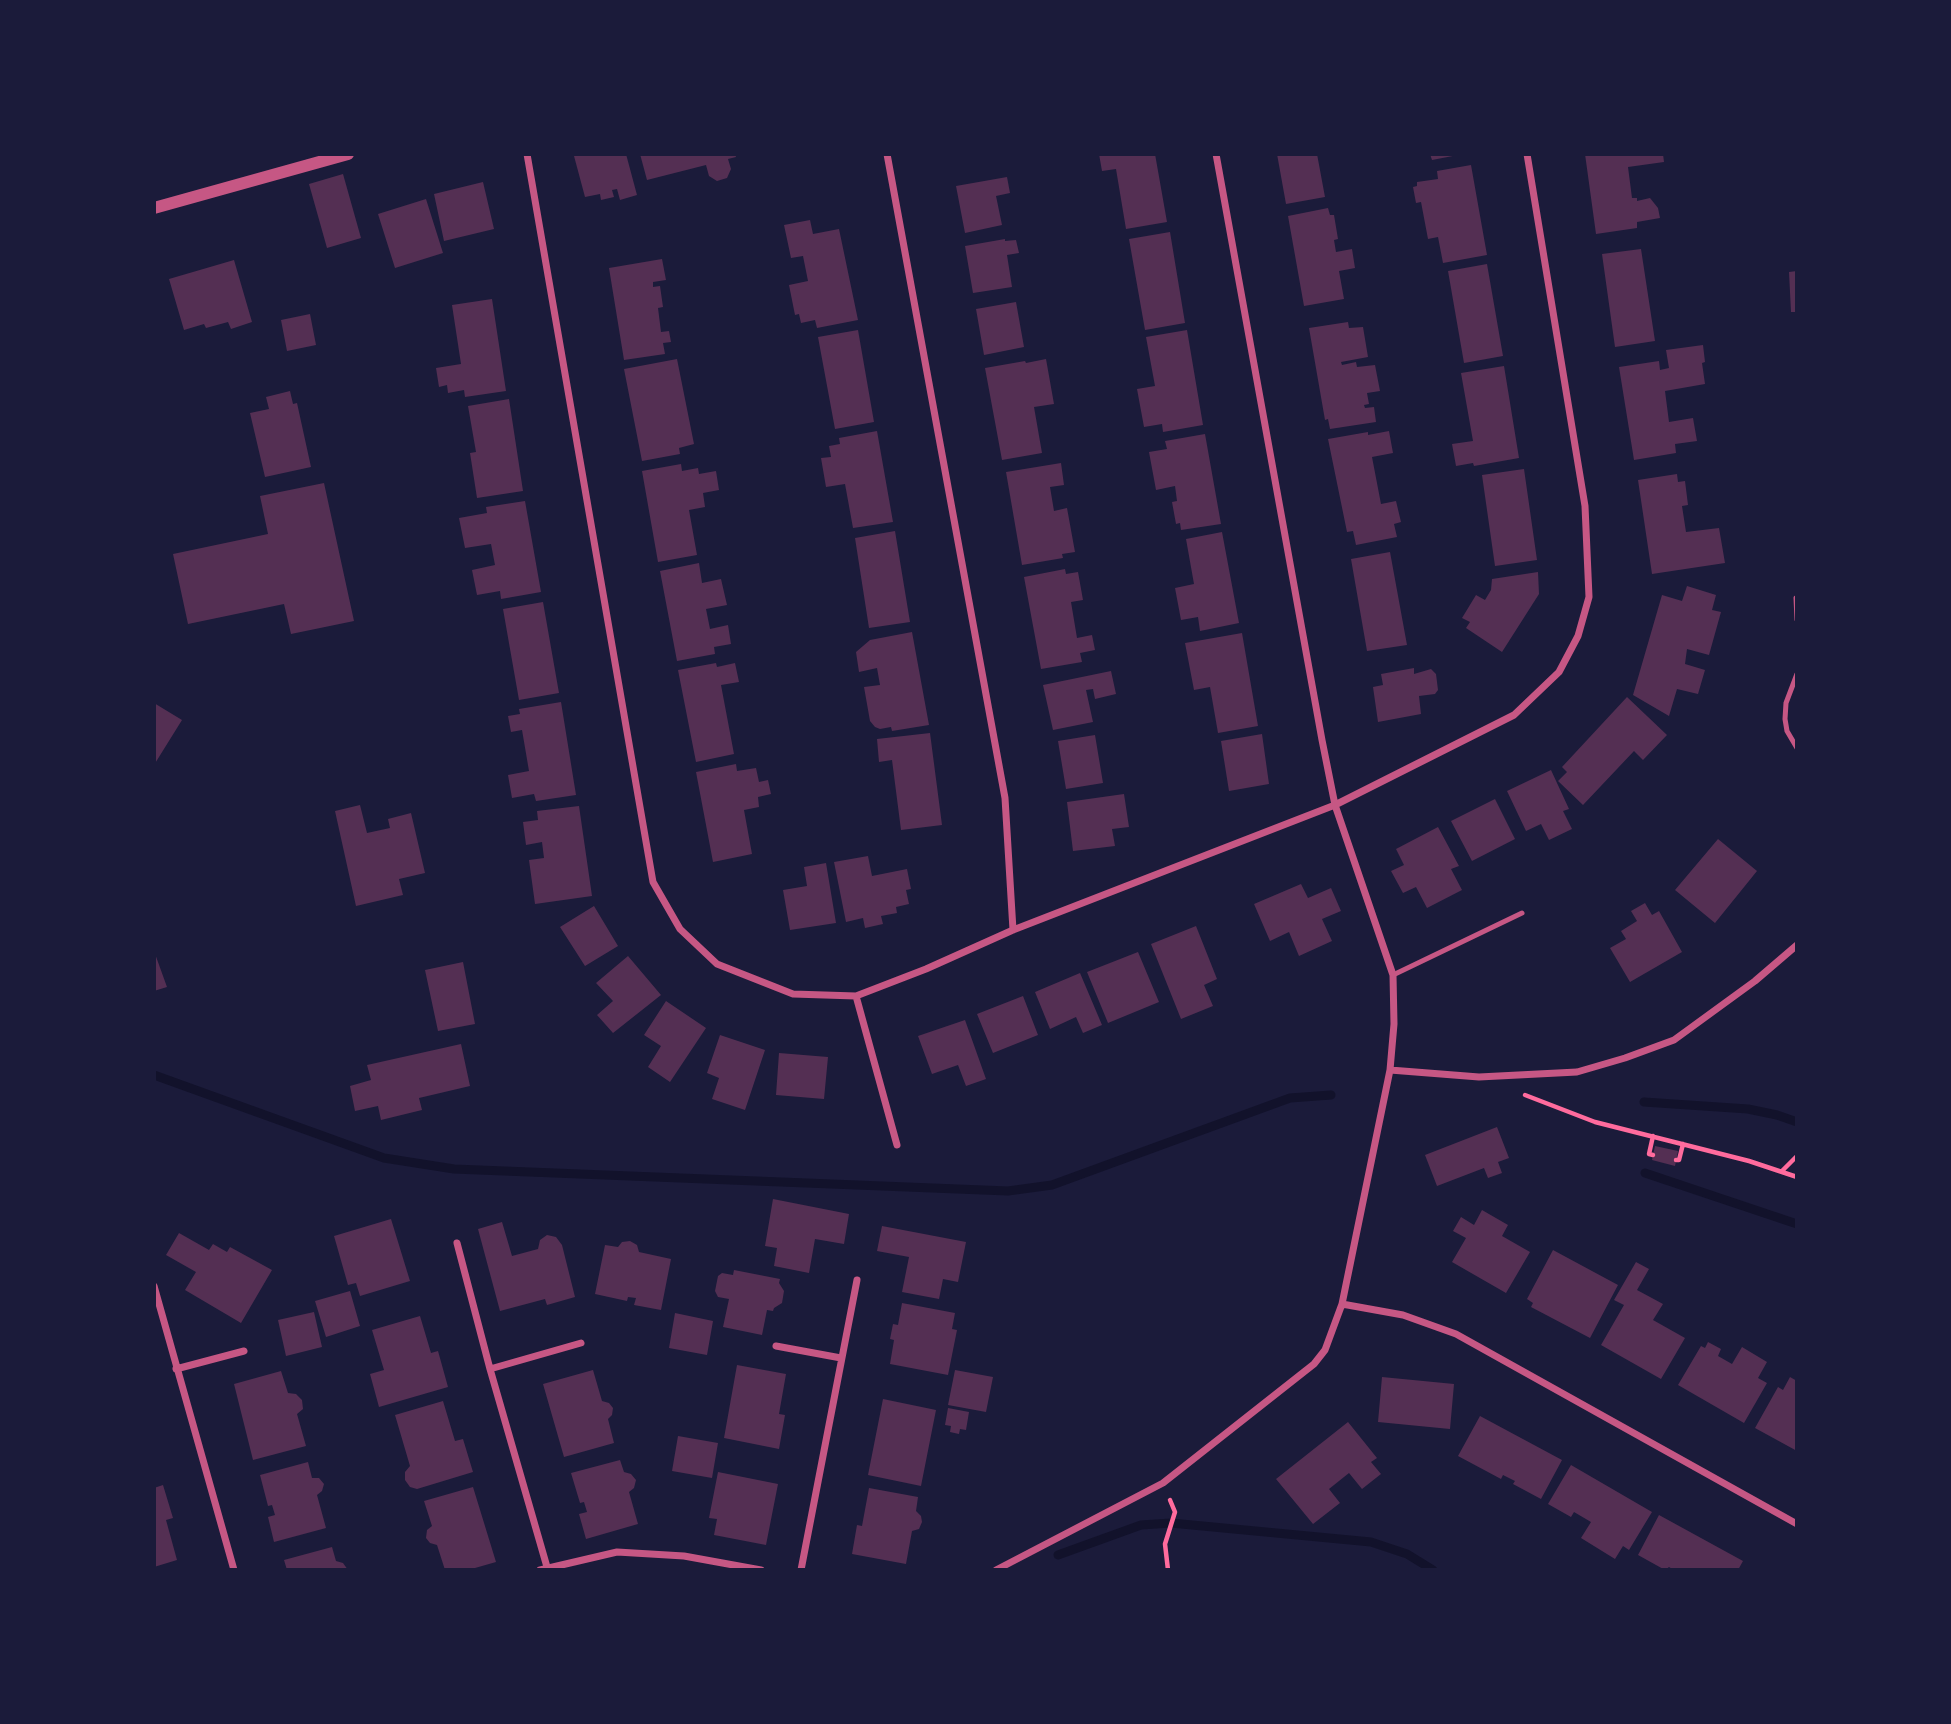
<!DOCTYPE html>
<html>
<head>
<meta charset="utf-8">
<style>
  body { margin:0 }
  #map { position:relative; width:1951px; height:1724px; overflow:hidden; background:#1b1b3a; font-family:"Noto Sans",sans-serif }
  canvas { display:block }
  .frame { position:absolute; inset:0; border:156px solid #1b1b3a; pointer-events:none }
</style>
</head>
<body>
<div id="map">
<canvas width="1951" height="1724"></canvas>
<div class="frame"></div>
</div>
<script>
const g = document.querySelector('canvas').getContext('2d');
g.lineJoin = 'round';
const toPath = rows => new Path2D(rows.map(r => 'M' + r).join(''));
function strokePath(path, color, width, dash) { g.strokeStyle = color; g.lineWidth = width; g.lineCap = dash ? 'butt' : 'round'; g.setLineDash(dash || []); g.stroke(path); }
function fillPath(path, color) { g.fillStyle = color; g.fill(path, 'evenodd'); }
const stream = toPath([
  [154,1075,384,1158,454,1169,1008,1191,1052,1185,1290,1098,1331,1095],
  [1644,1102,1748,1109,1777,1115,1797,1122],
  [1645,1173,1797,1224],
  [1058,1555,1141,1525,1171,1523,1371,1542,1407,1554,1433,1570]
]);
const building = toPath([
  [582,154,626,154,637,195,620,200,617,189,612,190,614,197,601,200,600,194,585,197,574,156],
  [640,154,735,154,736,157,728,159,731,169,727,178,717,181,709,176,706,165,647,180],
  [1099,154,1155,154,1167,222,1126,229,1116,169,1102,171],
  [1277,154,1317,154,1325,197,1286,204],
  [1430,154,1458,154,1458,155,1432,160],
  [1585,154,1663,154,1664,162,1628,167,1632,198,1637,198,1637,201,1650,198,1658,208,1660,218,1637,222,1637,228,1596,234],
  [1471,165,1487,255,1443,263,1438,237,1428,239,1421,202,1416,203,1413,187,1417,186,1417,182,1438,179,1437,171],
  [343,174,361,238,327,248,309,184],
  [1007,177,1010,193,996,196,1002,225,965,233,956,186],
  [483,182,494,229,444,241,434,194],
  [426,199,443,253,395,268,378,214],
  [1328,208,1330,215,1334,215,1338,239,1334,240,1336,252,1352,249,1355,268,1339,271,1344,299,1304,306,1288,216],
  [810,220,813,234,839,229,858,320,817,328,815,320,801,323,799,314,795,315,789,285,808,281,803,256,791,258,784,225],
  [1170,232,1185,323,1145,330,1129,239],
  [1005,239,1005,241,1016,240,1019,253,1007,255,1012,287,973,293,965,246],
  [1641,249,1655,341,1615,347,1602,254],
  [662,259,666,280,653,282,653,287,660,286,663,307,658,308,661,332,669,331,671,342,663,343,665,354,624,360,609,268],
  [234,260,252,322,231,329,228,322,206,328,204,324,184,330,169,279],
  [1487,264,1503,356,1464,363,1448,271],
  [1797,271,1797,312,1791,312,1789,272],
  [492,299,506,391,465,397,464,390,448,393,447,385,439,387,436,368,461,364,452,305],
  [1016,302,1024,347,984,355,976,309],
  [310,314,316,345,287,351,281,320],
  [1348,322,1349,328,1363,327,1368,357,1341,362,1342,365,1356,362,1357,367,1375,365,1380,391,1367,393,1369,404,1364,405,1365,408,1374,407,1376,422,1330,429,1328,419,1325,420,1309,328],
  [858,330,874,422,835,429,818,337],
  [1187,330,1203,425,1163,432,1162,424,1144,427,1137,389,1155,386,1146,337],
  [1703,345,1705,362,1702,363,1705,384,1665,391,1669,422,1693,418,1697,441,1675,444,1676,453,1634,460,1619,367,1659,361,1660,370,1669,368,1666,350],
  [677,359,694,444,679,448,680,454,642,461,624,369],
  [1046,359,1054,404,1034,407,1042,453,1002,460,985,368,1025,361,1026,363],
  [1504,366,1519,458,1474,466,1473,463,1456,466,1452,444,1473,441,1461,373],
  [290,391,293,404,297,403,311,467,265,477,250,413,269,409,266,397],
  [509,399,523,491,477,498,470,453,476,452,468,406],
  [877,431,893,522,853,528,845,484,826,487,821,458,831,457,829,446,840,444,839,438],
  [1389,431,1393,453,1372,457,1381,504,1396,501,1401,522,1394,524,1397,537,1356,545,1353,531,1347,532,1328,439,1368,432,1368,435],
  [1205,434,1221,524,1181,530,1180,523,1176,524,1172,502,1177,501,1175,486,1156,490,1149,452,1167,449,1165,441],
  [1061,463,1064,485,1050,487,1054,511,1067,508,1075,552,1062,554,1063,558,1022,565,1006,472],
  [681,464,682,471,698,468,699,474,716,471,719,490,703,493,705,507,689,510,697,555,658,562,642,471],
  [1524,469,1537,560,1495,566,1482,475],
  [1677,474,1678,482,1685,481,1688,505,1682,506,1686,532,1719,528,1725,563,1652,574,1638,480],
  [324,483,354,621,291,634,284,604,188,624,173,554,268,534,260,496],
  [525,501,541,592,501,599,500,591,477,595,472,570,495,565,491,544,465,548,459,518,487,513,486,507],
  [895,531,910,622,869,628,855,538],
  [1222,532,1239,623,1200,631,1198,617,1181,620,1175,588,1194,584,1186,539],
  [1390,552,1407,645,1367,651,1351,559],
  [699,563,702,583,721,579,727,605,706,609,710,629,728,625,731,644,714,647,715,654,677,661,660,571],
  [1065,569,1066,574,1078,572,1083,600,1071,602,1077,638,1092,635,1095,650,1080,653,1082,662,1041,669,1024,577],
  [1538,572,1539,594,1502,652,1466,628,1470,622,1462,618,1476,595,1485,600,1491,590,1492,579],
  [1687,586,1716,595,1712,610,1721,612,1709,655,1687,649,1685,664,1705,670,1698,694,1677,689,1669,716,1633,695,1662,595,1682,601],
  [543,602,559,693,519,700,503,609],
  [912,632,929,725,892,731,891,727,880,729,875,727,870,721,864,687,880,685,877,668,859,672,856,652,870,640],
  [1242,633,1258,726,1218,733,1210,687,1194,690,1185,643],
  [716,663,717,667,735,663,739,682,721,685,734,754,696,762,678,670],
  [1414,668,1414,674,1431,669,1436,674,1438,690,1435,694,1419,696,1421,714,1378,722,1373,687,1383,685,1381,674],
  [1111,671,1116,694,1095,699,1093,689,1086,690,1093,722,1053,730,1043,685],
  [1627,697,1667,735,1643,760,1634,751,1583,805,1558,781,1567,772,1562,767],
  [561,702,576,795,536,801,534,794,512,798,508,775,529,771,522,730,511,732,508,716,520,714,519,709],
  [154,703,182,720,154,765],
  [930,733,942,825,901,830,892,760,879,762,877,739],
  [1262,734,1269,784,1229,791,1221,741],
  [1095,735,1103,783,1066,789,1058,741],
  [736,764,737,771,756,768,759,782,768,780,771,794,758,797,759,807,744,810,752,854,713,862,696,772],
  [1551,770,1569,809,1563,811,1572,829,1549,840,1541,824,1526,831,1507,791],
  [1124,794,1129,827,1112,829,1115,846,1073,851,1067,802],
  [1495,799,1515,839,1472,861,1451,821],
  [360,805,367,833,390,828,388,819,411,813,425,873,399,879,403,895,356,906,335,811],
  [579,806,592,896,535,904,529,860,544,858,542,842,526,845,523,822,538,820,537,811],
  [1438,827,1459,866,1451,869,1462,890,1427,908,1416,887,1403,893,1391,871,1404,865,1396,849],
  [1718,839,1757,871,1715,923,1675,890],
  [868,856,872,876,907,869,911,889,906,890,909,904,896,907,897,913,881,916,883,924,865,928,863,918,846,922,834,862],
  [826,863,836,923,790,930,783,890,807,886,804,867],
  [1301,884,1308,898,1331,888,1341,911,1322,919,1332,941,1299,956,1289,932,1270,941,1254,904],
  [1645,903,1652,915,1659,911,1682,952,1630,982,1610,948,1626,939,1621,931,1637,921,1631,911],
  [594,906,618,946,585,966,560,927],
  [1196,926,1217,979,1204,985,1213,1006,1181,1019,1151,944],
  [154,951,167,987,154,991],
  [1138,952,1159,1002,1108,1023,1087,972],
  [628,956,661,995,613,1033,597,1015,613,1001,596,983],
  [463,962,475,1024,438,1031,425,970],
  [1080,973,1102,1025,1083,1033,1076,1017,1050,1029,1035,992],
  [1023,996,1038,1035,993,1053,977,1014],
  [666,1001,706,1028,670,1082,648,1067,661,1046,644,1035],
  [965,1020,986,1079,966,1086,958,1065,932,1074,918,1036],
  [720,1035,765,1050,745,1110,712,1099,719,1078,707,1073],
  [461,1044,470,1086,419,1098,422,1110,381,1120,378,1106,355,1111,350,1086,371,1080,367,1065],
  [779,1053,828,1057,824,1099,776,1095],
  [1497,1127,1509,1158,1498,1162,1502,1173,1488,1178,1484,1168,1437,1186,1425,1155],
  [1655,1146,1678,1151,1675,1166,1652,1160],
  [773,1199,849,1214,844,1244,815,1239,809,1273,774,1266,777,1248,765,1246],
  [1482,1210,1508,1225,1502,1236,1530,1252,1506,1293,1452,1262,1466,1238,1453,1231,1461,1217,1474,1225],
  [391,1219,410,1281,360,1296,356,1283,348,1285,334,1236],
  [502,1222,512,1256,538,1249,540,1240,547,1235,556,1237,562,1245,575,1297,547,1305,545,1299,500,1311,478,1229],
  [882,1226,966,1242,958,1282,943,1279,939,1299,902,1292,909,1257,877,1251],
  [179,1233,209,1250,213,1244,227,1252,230,1247,272,1270,241,1323,185,1290,196,1272,166,1255],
  [630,1241,637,1245,639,1252,671,1259,661,1310,634,1305,636,1298,628,1297,627,1301,595,1294,605,1245,618,1247,622,1242],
  [1553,1250,1618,1285,1590,1338,1531,1307,1533,1303,1527,1299],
  [1636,1262,1649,1269,1637,1290,1663,1304,1653,1320,1685,1338,1661,1379,1601,1345,1624,1305,1614,1300],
  [734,1270,780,1279,779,1283,784,1291,782,1303,774,1308,773,1311,767,1310,762,1335,723,1327,729,1299,718,1297,715,1291,718,1276,722,1273,733,1275],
  [350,1291,360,1326,326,1337,315,1301],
  [902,1303,955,1313,952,1329,957,1330,948,1375,890,1364,894,1340,890,1339,893,1324,898,1325],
  [314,1312,322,1347,286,1356,278,1320],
  [675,1313,713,1321,707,1355,669,1348],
  [420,1316,431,1353,438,1351,448,1387,379,1407,370,1374,384,1370,372,1330],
  [1708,1342,1721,1349,1718,1356,1732,1364,1742,1347,1767,1362,1758,1378,1767,1383,1744,1423,1678,1385,1701,1346,1705,1348],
  [737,1365,786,1374,779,1414,785,1415,779,1449,724,1438],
  [593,1370,602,1401,609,1403,613,1408,612,1415,608,1419,614,1443,564,1457,543,1384],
  [955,1370,993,1377,986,1412,948,1405],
  [281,1371,288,1393,296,1394,302,1400,303,1409,297,1414,306,1446,253,1460,234,1384],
  [1382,1377,1454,1384,1450,1429,1378,1422],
  [1790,1377,1797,1381,1797,1451,1755,1428,1778,1387,1783,1390],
  [883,1399,936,1410,921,1486,868,1475],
  [443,1401,455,1441,463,1439,473,1472,417,1489,410,1487,405,1480,405,1472,410,1466,395,1415],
  [948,1408,969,1412,966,1430,960,1429,959,1434,950,1432,951,1426,945,1425],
  [1480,1416,1562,1460,1541,1499,1513,1484,1515,1481,1503,1475,1501,1479,1458,1456],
  [1348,1422,1377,1458,1371,1462,1381,1474,1362,1489,1349,1473,1329,1489,1340,1503,1313,1524,1276,1479],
  [678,1436,718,1443,712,1478,672,1471],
  [620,1460,624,1472,631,1474,636,1480,634,1488,629,1492,638,1524,586,1539,579,1514,587,1512,584,1502,580,1503,571,1473],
  [308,1462,312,1478,319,1478,324,1484,322,1491,317,1495,326,1528,274,1542,268,1517,275,1515,272,1505,268,1506,260,1475],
  [1571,1465,1652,1512,1629,1550,1623,1546,1615,1559,1581,1538,1591,1522,1574,1512,1571,1517,1548,1504],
  [718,1472,778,1484,766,1545,714,1535,717,1519,709,1518],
  [163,1485,173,1518,166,1520,177,1560,154,1567,154,1488],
  [473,1487,496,1562,468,1570,445,1570,437,1545,430,1543,426,1538,427,1530,432,1526,424,1501],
  [869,1488,918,1497,916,1511,921,1516,922,1522,919,1529,912,1531,906,1564,852,1554,857,1525,862,1526],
  [1659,1515,1743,1561,1738,1570,1674,1570,1669,1567,1665,1570,1638,1555],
  [332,1547,336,1561,343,1563,348,1570,287,1570,284,1560]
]);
const path = toPath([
  [1525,1095,1595,1122,1749,1161,1797,1177],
  [1653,1155,1649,1154,1653,1136],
  [1676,1160,1679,1160,1683,1144],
  [1782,1171,1797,1156],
  [1168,1570,1165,1544,1175,1512,1170,1500]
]);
const service = toPath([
  [1796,598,1797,620],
  [1797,674,1786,703,1785,719,1787,731,1797,748],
  [1393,975,1522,913]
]);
const minor = toPath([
  [527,154,653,882,680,929,717,964,793,994,856,996],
  [887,154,1005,798,1013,930],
  [1216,154,1322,740,1335,805,1393,975,1394,1024,1390,1070],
  [897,1145,856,996,926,969,1013,930,1335,805,1514,715,1559,672,1578,636,1589,597,1585,506,1527,154],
  [457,1243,490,1369,547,1567],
  [154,1286,234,1570],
  [1342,1304,1403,1315,1456,1334,1797,1524],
  [776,1346,841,1358],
  [176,1369,244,1351],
  [490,1369,581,1343],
  [540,1570,617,1552,684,1556,761,1570],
  [801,1570,857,1280],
  [996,1570,1163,1483,1314,1364,1325,1350,1342,1304,1390,1070,1479,1077,1577,1072,1625,1058,1674,1040,1755,981,1797,945]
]);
const tertiary = toPath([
  [154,208,348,154]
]);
strokePath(stream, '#12122b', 9);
fillPath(building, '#542f53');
strokePath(path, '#ff6b9d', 4.5);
strokePath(service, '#c65784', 5);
strokePath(minor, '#c65784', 7);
strokePath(tertiary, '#c65784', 12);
</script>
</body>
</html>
